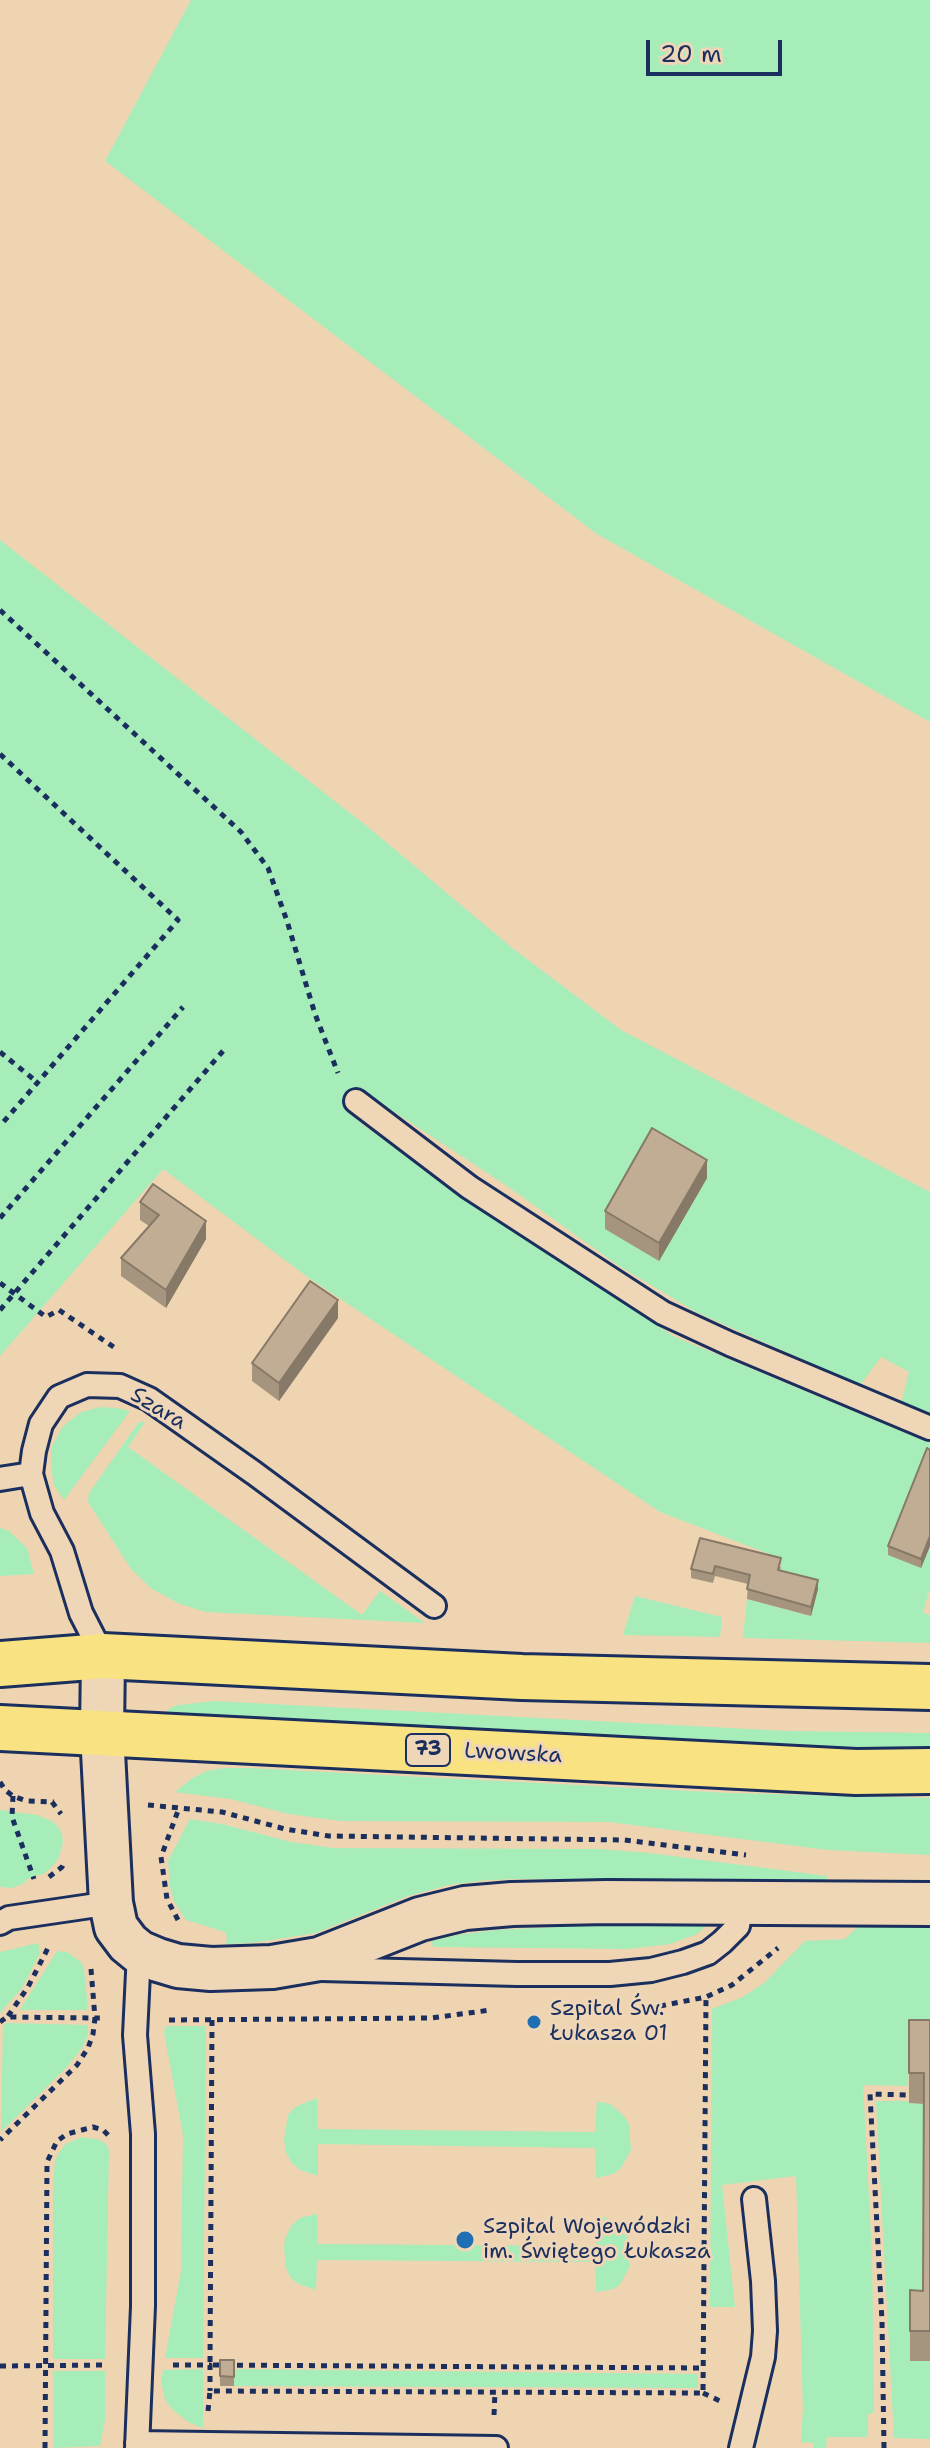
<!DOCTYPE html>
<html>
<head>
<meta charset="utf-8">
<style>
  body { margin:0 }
  #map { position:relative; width:930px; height:2448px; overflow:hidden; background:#efd4b1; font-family:"Shantell Sans",sans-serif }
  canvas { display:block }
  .scale { position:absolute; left:646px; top:40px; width:136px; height:36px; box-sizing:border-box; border:4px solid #1b2f5e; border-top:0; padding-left:10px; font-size:24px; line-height:28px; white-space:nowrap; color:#1b2f5e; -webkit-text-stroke:6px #efd6b7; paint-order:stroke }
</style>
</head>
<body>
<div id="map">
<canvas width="930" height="2448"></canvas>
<div class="scale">20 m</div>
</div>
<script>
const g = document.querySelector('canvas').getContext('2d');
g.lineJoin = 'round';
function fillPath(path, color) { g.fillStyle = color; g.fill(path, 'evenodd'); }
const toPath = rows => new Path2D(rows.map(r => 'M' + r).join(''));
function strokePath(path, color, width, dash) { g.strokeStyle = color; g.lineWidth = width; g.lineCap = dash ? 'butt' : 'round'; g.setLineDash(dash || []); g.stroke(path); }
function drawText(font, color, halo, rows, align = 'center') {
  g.font = font + ' "Shantell Sans",sans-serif'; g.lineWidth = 6; g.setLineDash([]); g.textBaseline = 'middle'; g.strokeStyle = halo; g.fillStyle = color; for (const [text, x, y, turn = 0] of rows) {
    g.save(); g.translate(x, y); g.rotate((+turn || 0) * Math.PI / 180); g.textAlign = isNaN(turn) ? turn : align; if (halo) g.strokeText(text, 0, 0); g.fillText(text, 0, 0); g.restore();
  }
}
const green = toPath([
  [191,0,930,0,930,722,597,534,105,161],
  [0,540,368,827,511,947,621,1030,930,1192,930,1417,901,1404,909,1372,881,1357,860,1385,696,1312,619,1266,510,1188,361,1090,343,1104,363,1125,673,1336,930,1443,930,1587,923,1613,930,1615,930,1643,743,1638,747,1599,810,1616,778,1579,782,1559,660,1512,309,1278,163,1169,0,1356],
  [101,1407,117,1408,130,1411,64,1500,54,1485,51,1467,51,1448,63,1426,81,1412],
  [139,1422,145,1422,128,1447,362,1615,380,1591,425,1623,206,1612,180,1604,152,1589,131,1569,88,1502,89,1493],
  [0,1528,9,1531,27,1548,34,1574,0,1576],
  [635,1596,722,1617,720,1637,623,1635],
  [214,1701,787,1731,930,1733,930,1747,832,1747,167,1712,170,1708,178,1705],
  [224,1768,248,1768,730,1793,930,1798,930,1855,828,1850,609,1822,340,1821,289,1814,230,1799,175,1792,191,1779,207,1771],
  [0,1810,37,1815,52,1821,59,1828,62,1834,63,1842,59,1857,53,1866,45,1873,25,1880,25,1883,12,1888,0,1887],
  [190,1819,222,1824,291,1842,333,1848,600,1849,649,1853,827,1876,827,1883,514,1879,488,1880,449,1885,408,1896,316,1933,252,1943,226,1944,227,1937,225,1932,186,1920,174,1901,170,1887,168,1861],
  [637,1923,707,1925,697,1934,670,1944,629,1949,434,1947,431,1943,432,1941,457,1935,495,1930],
  [860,1925,930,1926,930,2050,909,2051,908,2086,863,2085,872,2255,874,2413,868,2414,868,2437,827,2437,826,2448,814,2448,814,2443,801,2442,803,2409,796,2176,722,2185,735,2307,710,2307,712,2009,743,1997,764,1983,805,1941,845,1939],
  [38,1943,40,1953,22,1988,0,2013,0,1952],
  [57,1951,67,1952,81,1962,84,1969,88,2010,20,2010],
  [7,2023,88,2025,88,2035,82,2048,67,2067,1,2132,3,2026],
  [166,2026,206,2026,203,2358,165,2358,181,2271,183,2135,164,2032],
  [317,2098,317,2129,595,2132,597,2101,610,2104,624,2116,629,2124,631,2150,621,2168,613,2174,596,2178,595,2148,318,2144,318,2176,300,2170,291,2162,286,2152,284,2139,288,2115,295,2107],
  [876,2101,908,2101,909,2103,924,2104,923,2321,910,2361,930,2360,930,2439,894,2438],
  [82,2137,100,2140,106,2144,109,2150,105,2359,53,2359,53,2185,55,2161,59,2152,66,2144],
  [317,2214,317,2244,595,2246,597,2216,605,2217,621,2228,627,2236,630,2248,629,2268,621,2283,614,2289,596,2292,595,2262,317,2260,316,2290,298,2284,290,2277,286,2268,284,2248,285,2238,292,2225,300,2218],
  [203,2369,203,2428,188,2422,171,2408,165,2399,161,2382,163,2370],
  [234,2369,698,2374,698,2388,234,2386],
  [53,2371,105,2371,105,2419,100,2446,53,2448]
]);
const path = toPath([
  [0,610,241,832,268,868,287,921,315,1014,338,1073],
  [0,754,178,920,0,1126],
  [0,1052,37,1082],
  [0,1218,183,1007],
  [0,1283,46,1317,59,1310,118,1350],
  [0,1310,223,1051],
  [0,1782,5,1790,13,1796,27,1801,54,1802],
  [13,1796,12,1817,34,1879],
  [52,1802,61,1814],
  [148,1805,222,1812,285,1829,329,1836,624,1840,746,1855],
  [49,1877,62,1867,64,1862],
  [178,1920,167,1899,161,1857,179,1808],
  [91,1969,95,2018,103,2018],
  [660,2006,706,1997,732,1985,778,1948],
  [8,2016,28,1987,49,1946],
  [169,2020,431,2018,491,2010],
  [212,2020,210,2365,703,2368],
  [0,2022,7,2017,95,2018,93,2034,88,2048,77,2065,0,2140],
  [173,2365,210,2365,210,2391],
  [0,2366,107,2365],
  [703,2393,720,2401],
  [208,2411,210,2391,703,2393,706,1997],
  [494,2415,495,2392],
  [45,2448,47,2162,57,2141,67,2134,93,2127,103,2130,109,2136],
  [884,2448,882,2321,870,2094,908,2095]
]);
const service = toPath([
  [356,1101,469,1187,663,1313,730,1344,930,1428],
  [0,1479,31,1474],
  [103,1656,81,1613,62,1551,42,1513,31,1474,34,1451,41,1424,59,1397,87,1385,120,1386,149,1399,254,1473,434,1606],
  [0,1923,9,1918,111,1903],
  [321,1969,517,1974,610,1974,651,1970,683,1962,708,1953,722,1942,738,1926,742,1902],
  [137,2443,496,2448],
  [137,2448,143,2306,143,2134,135,2035,139,1952],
  [741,2448,763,2357,765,2331,763,2281,754,2199]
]);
const minor = toPath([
  [103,1656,102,1733,111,1903,116,1927,128,1943,139,1952,158,1960,178,1966,211,1969,272,1967,319,1959,420,1919,465,1908,512,1904,607,1902,930,1904]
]);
const primary = toPath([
  [0,1664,103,1656,522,1677,930,1687],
  [0,1728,856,1772,930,1771]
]);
const wall = toPath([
  [707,1178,659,1261,605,1229,605,1211],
  [140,1202,206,1239,166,1308,121,1276,121,1258,149,1226,140,1220],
  [338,1318,279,1401,252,1381,252,1363],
  [930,1450,930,1546,921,1568,888,1555,888,1546],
  [700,1538,781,1567,780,1570,818,1589,811,1616,747,1599,748,1584,715,1576,713,1583,691,1578,691,1569],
  [909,2020,930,2020,930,2361,910,2361,910,2290,923,2291,924,2104,909,2103],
  [220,2360,234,2360,234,2386,220,2386]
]);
const shadedWall = toPath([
  [707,1160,707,1178,659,1261,659,1243],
  [206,1221,206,1239,166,1308,166,1290],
  [338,1300,338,1318,279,1401,279,1383],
  [930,1536,930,1546,921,1568,921,1559],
  [818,1580,818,1589,811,1616,811,1607]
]);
const building = toPath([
  [652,1128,707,1160,659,1243,605,1211,652,1128],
  [153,1184,206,1221,166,1290,121,1258,159,1215,140,1202,153,1184],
  [310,1281,338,1300,279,1383,252,1363,310,1281],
  [927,1448,930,1450,930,1536,921,1559,888,1546,927,1448],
  [700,1538,781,1558,778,1570,818,1580,811,1607,747,1589,750,1575,715,1566,713,1574,691,1569,700,1538],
  [909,2020,930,2020,930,2331,910,2331,910,2290,923,2291,924,2073,909,2073,909,2020],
  [220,2360,234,2360,234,2377,220,2376,220,2360]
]);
const markers = [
  [534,2022,8,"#1f6fb2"],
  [465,2240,10,"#1f6fb2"]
];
const shields = [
  [428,1750,44]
];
const shieldNames = [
  ["73",428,1750]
];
const streetNames = [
  ["Szara",158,1409,31],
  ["Lwowska",513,1754,3]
];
const poiNames = [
  ["Szpital Św.",550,2009],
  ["Łukasza 01",550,2034],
  ["Szpital Wojewódzki",483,2227],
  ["im. Świętego Łukasza",483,2252]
];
fillPath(green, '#a6edba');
strokePath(service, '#1b2f5e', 28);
strokePath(minor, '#1b2f5e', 48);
strokePath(primary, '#1b2f5e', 50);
strokePath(path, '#1b2f5e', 5, [6, 6]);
strokePath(service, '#efd6b7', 22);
strokePath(minor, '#efd6b7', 42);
strokePath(primary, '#f8e281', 44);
fillPath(wall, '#a5957e');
fillPath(shadedWall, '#867967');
fillPath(building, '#c0ad93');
strokePath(building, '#867967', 2);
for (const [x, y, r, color] of markers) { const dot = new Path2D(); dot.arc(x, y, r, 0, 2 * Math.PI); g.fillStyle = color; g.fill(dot); strokePath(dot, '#efd6b7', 3); }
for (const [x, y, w] of shields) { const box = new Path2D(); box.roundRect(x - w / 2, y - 16, w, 32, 6); g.fillStyle = '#efd6b7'; g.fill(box); strokePath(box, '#1b2f5e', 2); }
drawText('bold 20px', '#1b2f5e', null, shieldNames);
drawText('22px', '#1b2f5e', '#efd6b7', streetNames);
drawText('22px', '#1b2f5e', '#efd6b7', poiNames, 'left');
</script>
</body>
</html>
